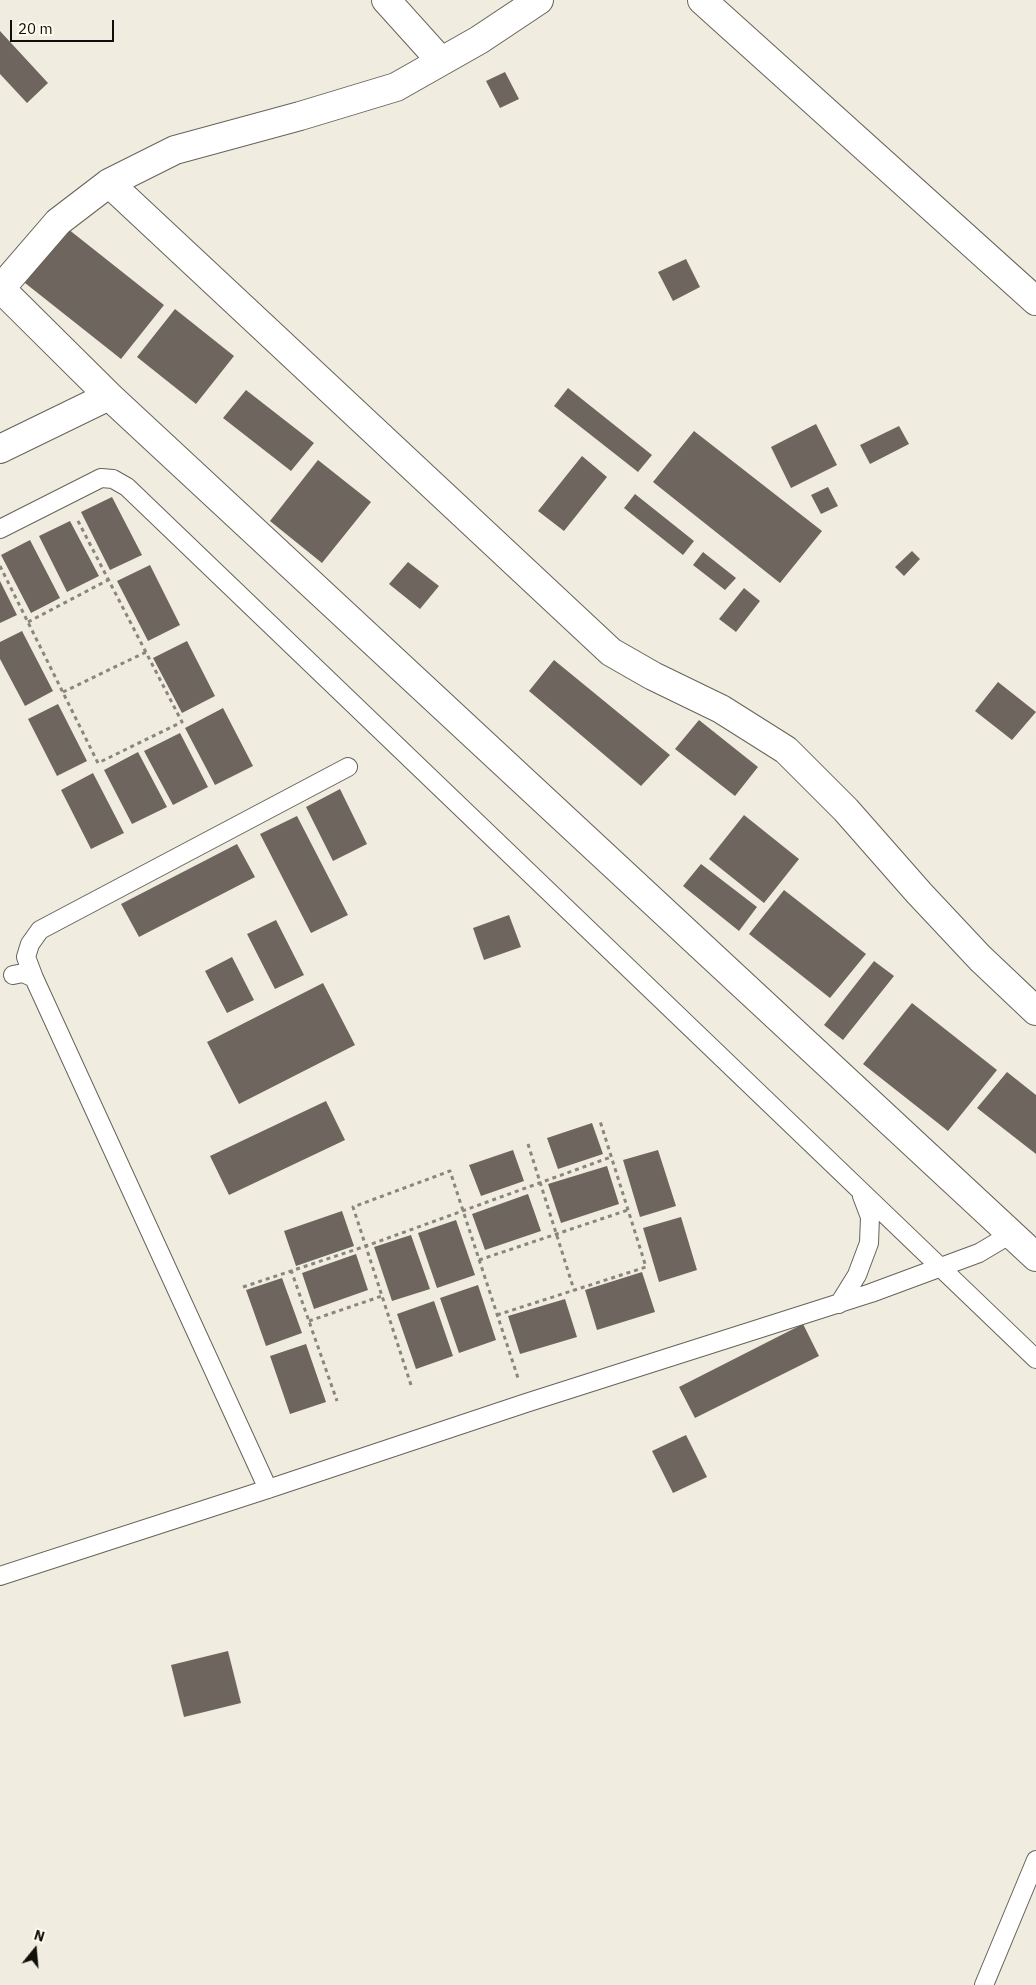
<!DOCTYPE html>
<html>
<head>
<meta charset="utf-8">
<style>
  body { margin:0 }
  #map { position:relative; width:1036px; height:1985px; overflow:hidden; background:#f0ece0; font-family:"IBM Plex Sans",sans-serif }
  canvas { display:block }
  .north { position:absolute; left:10px; top:1925px; width:50px; height:50px; -webkit-text-stroke:4px #fdf9ed; paint-order:stroke; rotate:17deg; font-size:14px; font-weight:700; line-height:20px; text-align:center; color:#0f0e0a }
  .north::after { content:''; display:block; margin:auto; width:18px; height:22px; background:#0f0e0a; clip-path:polygon(50% 0,100% 100%,50% 72%,0 100%) }
  .scale { position:absolute; left:10px; top:20px; width:104px; height:22px; box-sizing:border-box; border:2px solid #0f0e0a; border-top:0; padding-left:6px; font-size:15px; line-height:18px; white-space:nowrap; color:#0f0e0a; -webkit-text-stroke:4px #fdf9ed; paint-order:stroke }
</style>
</head>
<body>
<div id="map">
<canvas width="1036" height="1985"></canvas>
<div class="north">N</div>
<div class="scale">20 m</div>
</div>
<script>
const g = document.querySelector('canvas').getContext('2d');
g.lineJoin = 'round';
function fillPath(path, color) { g.fillStyle = color; g.fill(path, 'evenodd'); }
const toPath = rows => new Path2D(rows.map(r => 'M' + r).join(''));
function strokePath(path, color, width, dash) { g.strokeStyle = color; g.lineWidth = width; g.lineCap = dash ? 'butt' : 'round'; g.setLineDash(dash || []); g.stroke(path); }
const building = toPath([
  [0,31,48,83,27,103,0,74],
  [505,72,519,99,500,108,486,81],
  [63,225,164,305,121,359,20,279],
  [686,259,700,287,673,301,658,272],
  [175,309,234,356,196,404,137,357],
  [568,388,652,455,638,472,554,406],
  [246,390,314,443,291,471,223,418],
  [816,424,837,465,791,488,771,447],
  [899,426,909,444,870,464,860,445],
  [694,431,822,531,780,583,653,482],
  [582,456,607,477,564,531,538,511],
  [318,460,371,502,322,563,270,521],
  [828,487,838,506,821,514,811,495],
  [635,494,694,541,683,555,624,508],
  [112,497,142,555,110,570,81,512],
  [70,521,99,576,67,592,39,536],
  [30,540,60,598,31,613,1,555],
  [912,551,920,559,904,576,895,567],
  [703,552,736,578,725,590,693,565],
  [408,562,439,586,420,609,389,584],
  [150,565,180,625,148,641,117,581],
  [0,581,17,615,0,623],
  [744,588,760,601,736,632,719,619],
  [22,631,53,691,25,706,0,659,0,642],
  [187,641,215,696,182,713,153,658],
  [554,660,670,755,641,786,529,691],
  [998,682,1036,712,1012,740,975,711],
  [58,704,87,761,57,776,28,719],
  [223,708,253,766,215,785,185,728],
  [699,720,758,767,735,796,675,749],
  [180,733,208,787,173,805,144,751],
  [138,752,167,807,132,824,104,770],
  [93,773,124,833,91,849,61,790],
  [340,789,367,844,333,861,306,807],
  [744,815,799,859,764,903,709,859],
  [297,816,348,915,311,933,260,834],
  [237,844,255,877,139,937,121,904],
  [701,864,757,907,739,931,683,886],
  [784,890,866,954,830,998,749,934],
  [509,915,521,947,484,960,473,928],
  [276,920,304,975,275,989,247,934],
  [232,957,254,1000,227,1013,205,971],
  [874,961,894,976,843,1040,824,1025],
  [323,983,355,1045,239,1104,207,1042],
  [912,1003,997,1070,948,1131,863,1064],
  [1007,1072,1036,1095,1036,1154,977,1108],
  [326,1101,345,1140,229,1195,210,1156],
  [592,1123,603,1154,558,1169,547,1138],
  [513,1150,524,1181,481,1196,469,1165],
  [658,1150,676,1206,640,1217,623,1160],
  [607,1166,619,1204,561,1223,548,1184],
  [528,1194,541,1231,485,1250,472,1214],
  [342,1211,354,1246,296,1266,284,1231],
  [681,1217,697,1270,659,1282,643,1228],
  [456,1220,475,1275,437,1288,418,1233],
  [411,1235,430,1289,392,1301,374,1247],
  [356,1254,368,1290,314,1309,302,1273],
  [642,1272,655,1312,597,1330,585,1290],
  [282,1278,302,1333,266,1346,246,1290],
  [478,1285,496,1340,459,1353,440,1298],
  [565,1299,577,1337,520,1354,508,1316],
  [434,1301,453,1356,416,1369,397,1314],
  [803,1324,819,1356,695,1418,679,1387],
  [306,1344,326,1402,290,1414,270,1356],
  [686,1435,707,1477,673,1493,652,1451],
  [228,1651,241,1703,184,1717,171,1665]
]);
const path = toPath([
  [0,566,98,763,182,722,77,519],
  [28,622,108,580],
  [63,692,146,652],
  [528,1144,574,1290],
  [479,1260,628,1210],
  [291,1270,337,1401],
  [243,1287,366,1246,611,1157],
  [497,1315,646,1267,600,1121],
  [309,1321,382,1296],
  [411,1385,353,1207,450,1171,518,1378]
]);
const lane = toPath([
  [0,529,101,478,113,479,127,487,1036,1359],
  [13,975,23,973,34,978],
  [839,1304,857,1275,869,1243,870,1217,862,1196],
  [268,1489,34,978,26,957,30,944,40,930,348,767],
  [0,1576,268,1489,526,1403,871,1293,979,1253,1011,1234],
  [984,1985,1036,1860]
]);
const street = toPath([
  [386,0,441,61],
  [702,0,1036,301],
  [109,183,611,652,653,676,721,709,786,750,846,810,919,893,980,958,1036,1011],
  [0,288,109,396,1036,1257],
  [1,288,58,222,109,183,175,150,300,116,396,87,479,40,539,0],
  [0,449,109,396]
]);
fillPath(building, '#6e665e');
strokePath(lane, '#676359', 20);
strokePath(street, '#676359', 30);
strokePath(path, '#89867e', 3, [4, 4]);
strokePath(lane, '#fff', 18);
strokePath(street, '#fff', 28);
</script>
</body>
</html>
